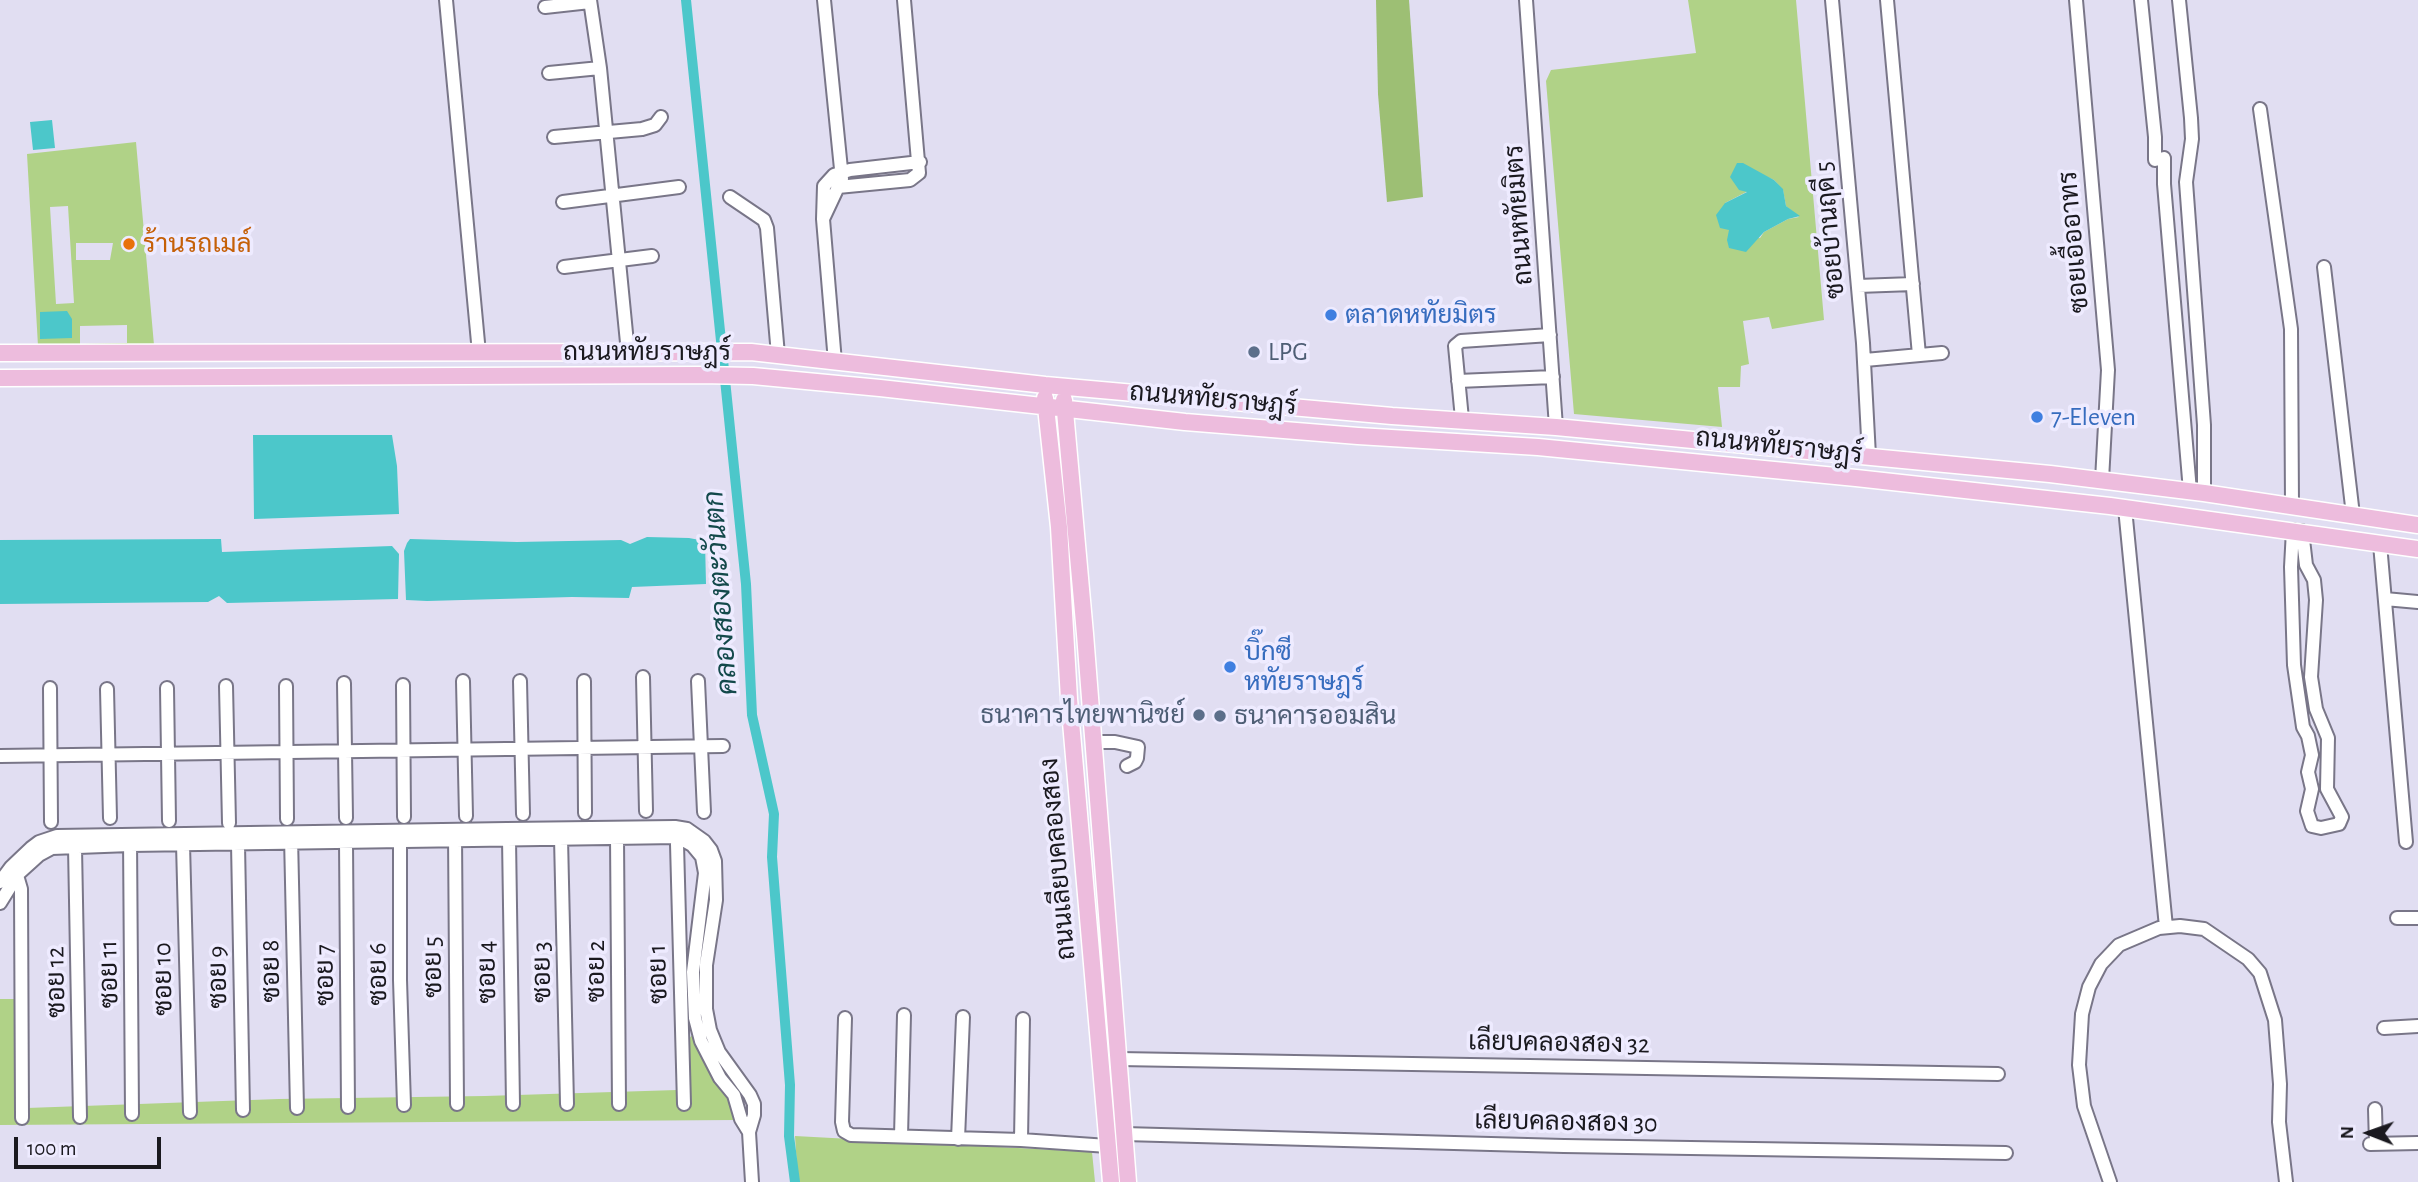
<!DOCTYPE html>
<html>
<head>
<meta charset="utf-8">
<style>
  body { margin:0 }
  #map { position:relative; width:2418px; height:1182px; overflow:hidden; background:#e1def2; font-family:"Alegreya Sans",sans-serif }
  canvas { display:block }
  .north { position:absolute; left:2334px; top:1098px; width:70px; height:70px; -webkit-text-stroke:5px #eeebff; paint-order:stroke; rotate:271deg; font-size:19px; font-weight:700; line-height:28px; text-align:center; color:#1a191f }
  .north::after { content:''; display:block; margin:auto; width:24px; height:32px; background:#1a191f; clip-path:polygon(50% 0,100% 100%,50% 72%,0 100%) }
  .scale { position:absolute; left:14px; top:1137px; width:147px; height:32px; box-sizing:border-box; border:4px solid #1a191f; border-top:0; padding-left:9px; font-size:21px; line-height:24px; white-space:nowrap; color:#1a191f; -webkit-text-stroke:5px #eeebff; paint-order:stroke }
</style>
</head>
<body>
<div id="map">
<canvas width="2418" height="1182"></canvas>
<div class="north">N</div>
<div class="scale">100 m</div>
</div>
<script>
const g = document.querySelector('canvas').getContext('2d');
g.lineJoin = 'round';
function fillPath(path, color) { g.fillStyle = color; g.fill(path, 'evenodd'); }
const toPath = rows => new Path2D(rows.map(r => 'M' + r).join(''));
function strokePath(path, color, width, dash) { g.strokeStyle = color; g.lineWidth = width; g.lineCap = dash ? 'butt' : 'round'; g.setLineDash(dash || []); g.stroke(path); }
function drawText(font, color, halo, rows, align = 'center') {
  g.font = font + ' "Alegreya Sans",Sarabun,sans-serif'; g.lineWidth = 7; g.setLineDash([]); g.textBaseline = 'middle'; g.strokeStyle = halo; g.fillStyle = color; for (const [text, x, y, turn = 0] of rows) {
    g.save(); g.translate(x, y); g.rotate((+turn || 0) * Math.PI / 180); g.textAlign = isNaN(turn) ? turn : align; if (halo) g.strokeText(text, 0, 0); g.fillText(text, 0, 0); g.restore();
  }
}
const green = toPath([
  [1688,0,1796,0,1824,320,1772,329,1769,317,1743,321,1749,364,1741,366,1740,387,1718,387,1722,427,1574,414,1546,81,1551,70,1696,53],
  [1759,173,1774,180,1783,190,1786,206,1799,217,1788,219,1764,232,1760,238,1729,230,1725,203,1748,191],
  [136,142,154,345,38,346,27,154],
  [68,206,74,303,56,304,50,207],
  [76,243,113,243,110,260,76,260],
  [127,325,127,343,80,344,80,326],
  [0,999,28,999,27,1108,279,1099,485,1096,677,1090,684,1083,687,1041,693,1034,732,1097,736,1120,0,1125],
  [795,1136,1092,1152,1095,1182,798,1182]
]);
const forest = toPath([
  [1376,0,1409,0,1423,197,1387,202,1378,94]
]);
const water = toPath([
  [52,120,55,148,33,150,30,122],
  [1737,163,1743,163,1774,180,1783,189,1786,206,1800,216,1788,219,1764,232,1746,252,1729,248,1727,240,1729,230,1720,228,1716,215,1725,203,1747,192,1739,190,1730,177],
  [67,311,72,319,72,338,40,339,40,312],
  [253,435,392,435,397,466,399,514,254,519],
  [647,537,689,538,705,541,706,584,632,587,629,598,572,597,427,601,406,600,404,551,407,543,410,539,517,542,621,540,630,544],
  [221,539,222,552,392,546,399,554,398,599,227,603,219,596,208,602,0,604,0,540]
]);
const canal = toPath([
  [686,0,746,584,752,715,774,814,772,857,790,1085,789,1136,795,1182]
]);
const minor = toPath([
  [446,0,479,353],
  [590,0,600,68,628,353],
  [824,0,842,179],
  [1526,0,1556,427],
  [1832,0,1863,343,1869,456],
  [1887,0,1919,355],
  [2076,0,2108,370,2102,480],
  [2141,0,2155,137,2155,160,2164,158,2164,184,2190,491],
  [2179,0,2191,118,2192,139,2186,182,2204,425,2204,493],
  [545,7,590,2],
  [549,73,600,68],
  [2260,109,2291,329,2292,506],
  [554,137,642,129,655,125,661,117],
  [730,197,764,220,767,228,778,355],
  [563,202,679,187],
  [823,219,838,187,910,180,919,173,904,0],
  [564,267,652,256],
  [2324,267,2353,515],
  [1858,286,1913,284],
  [1865,360,1942,353],
  [835,362,823,219,824,186,834,175,850,170,920,162],
  [1458,381,1553,377],
  [1462,419,1455,346,1461,341,1550,335],
  [2125,508,2166,927],
  [2293,530,2291,567,2294,665,2303,727,2308,736,2312,755,2308,772,2312,789,2307,811,2312,826,2321,828,2339,824,2342,817,2327,789,2328,738,2316,709,2311,677,2316,600,2314,580,2306,565,2302,531],
  [2380,544,2406,842],
  [2385,599,2418,602],
  [643,677,646,811],
  [463,681,466,816],
  [520,681,523,814],
  [584,681,585,813],
  [698,681,704,812],
  [344,683,346,818],
  [403,685,404,817],
  [226,686,229,823],
  [286,686,287,819],
  [50,688,51,822],
  [167,688,169,821],
  [107,689,110,818],
  [1093,742,1115,742,1138,747,1137,758,1135,762,1127,766],
  [0,756,723,746],
  [455,834,457,1104],
  [291,837,297,1108],
  [617,837,619,1104],
  [130,838,132,1114],
  [561,838,567,1104],
  [509,839,513,1104],
  [400,841,400,980,404,1105],
  [346,842,348,1107],
  [183,844,190,1112],
  [238,844,243,1110],
  [677,844,684,1104],
  [75,847,80,1117],
  [16,872,21,889,22,1118],
  [0,882,11,867,31,848,39,842,57,836,507,829,675,827,687,829,704,841,711,850,715,861,716,900,706,965,706,1009,710,1030,719,1052,750,1095,754,1104,754,1115,749,1132,752,1182],
  [0,903,18,874,39,855,52,848,130,845,678,837,692,845,702,857,705,873,693,972,695,1018,701,1041,720,1078,734,1095,741,1119,749,1132],
  [2397,918,2418,918],
  [845,1018,842,1122,844,1131,851,1135,1021,1140,1108,1146],
  [2384,1028,2418,1026],
  [1119,1059,1998,1074],
  [2375,1109,2376,1144],
  [1124,1134,1564,1146,2006,1153],
  [901,1136,904,1015],
  [958,1139,963,1017],
  [1021,1140,1023,1019],
  [2370,1144,2418,1143],
  [2110,1182,2084,1106,2079,1065,2082,1014,2089,987,2101,964,2119,945,2159,928,2180,926,2204,929,2248,959,2260,973,2275,1020,2280,1084,2279,1122,2286,1182]
]);
const major = toPath([
  [0,353,751,352,1045,385,1392,416,1556,427,2050,474,2204,493,2418,525],
  [0,378,699,375,753,376,880,388,1185,422,1358,436,1538,447,1856,478,2110,506,2418,549],
  [1045,398,1059,527,1069,699,1111,1182],
  [1064,400,1085,634,1128,1182]
]);
const markers = [
  [129,244,7,"#e8710a"],
  [1331,315,7,"#3f7fe0"],
  [1254,352,7,"#5c6f8a"],
  [2037,417,7,"#3f7fe0"],
  [1230,667,7,"#3f7fe0"],
  [1199,715,7,"#5c6f8a"],
  [1220,716,7,"#5c6f8a"]
];
const streetNames = [
  ["ถนนหทัยมิตร",1519,215,-94],
  ["ซอยบ้านฤดี 5",1830,230,-95],
  ["ซอยเอื้ออาทร",2074,242,-95],
  ["ถนนหทัยราษฎร์",647,352],
  ["ถนนหทัยราษฎร์",1213,399,5],
  ["ถนนหทัยราษฎร์",1779,446,6],
  ["ถนนเลียบคลองสอง",1058,859,-95],
  ["ซอย 5",433,967,-91],
  ["ซอย 8",271,971,-91],
  ["ซอย 2",596,971,-90],
  ["ซอย 4",487,972,-91],
  ["ซอย 3",542,972,-91],
  ["ซอย 11",109,974,-91],
  ["ซอย 6",378,974,-91],
  ["ซอย 1",658,974,-92],
  ["ซอย 7",325,975,-91],
  ["ซอย 9",218,977,-91],
  ["ซอย 10",163,979,-91],
  ["ซอย 12",56,982,-91],
  ["เลียบคลองสอง 32",1559,1043,1],
  ["เลียบคลองสอง 30",1566,1122,1]
];
const foodNames = [
  ["ร้านรถเมล์",143,244]
];
const shopNames = [
  ["ตลาดหทัยมิตร",1345,315],
  ["7-Eleven",2051,417],
  ["บิ๊กซี",1244,652],
  ["หทัยราษฎร์",1244,682]
];
const serviceNames = [
  ["LPG",1268,352],
  ["ธนาคารไทยพานิชย์",1185,715,"right"],
  ["ธนาคารออมสิน",1234,716]
];
const waterNames = [
  ["คลองสองตะวันตก",721,593,-94]
];
fillPath(green, '#b0d287');
fillPath(forest, '#9dbf74');
fillPath(water, '#4cc7ca');
strokePath(canal, '#4cc7ca', 10);
strokePath(minor, '#797688', 16);
strokePath(major, '#fff', 19);
strokePath(minor, '#fff', 12);
strokePath(major, '#edbcdd', 16);
for (const [x, y, r, color] of markers) { const dot = new Path2D(); dot.arc(x, y, r, 0, 2 * Math.PI); g.fillStyle = color; g.fill(dot); strokePath(dot, '#eeebff', 2.5); }
drawText('26px', '#1a191f', '#eeebff', streetNames);
drawText('26px', '#c56008', '#eeebff', foodNames, 'left');
drawText('26px', '#366cbe', '#eeebff', shopNames, 'left');
drawText('26px', '#4e5e75', '#eeebff', serviceNames, 'left');
drawText('italic 28px', '#13494b', '#eeebff', waterNames);
</script>
</body>
</html>
